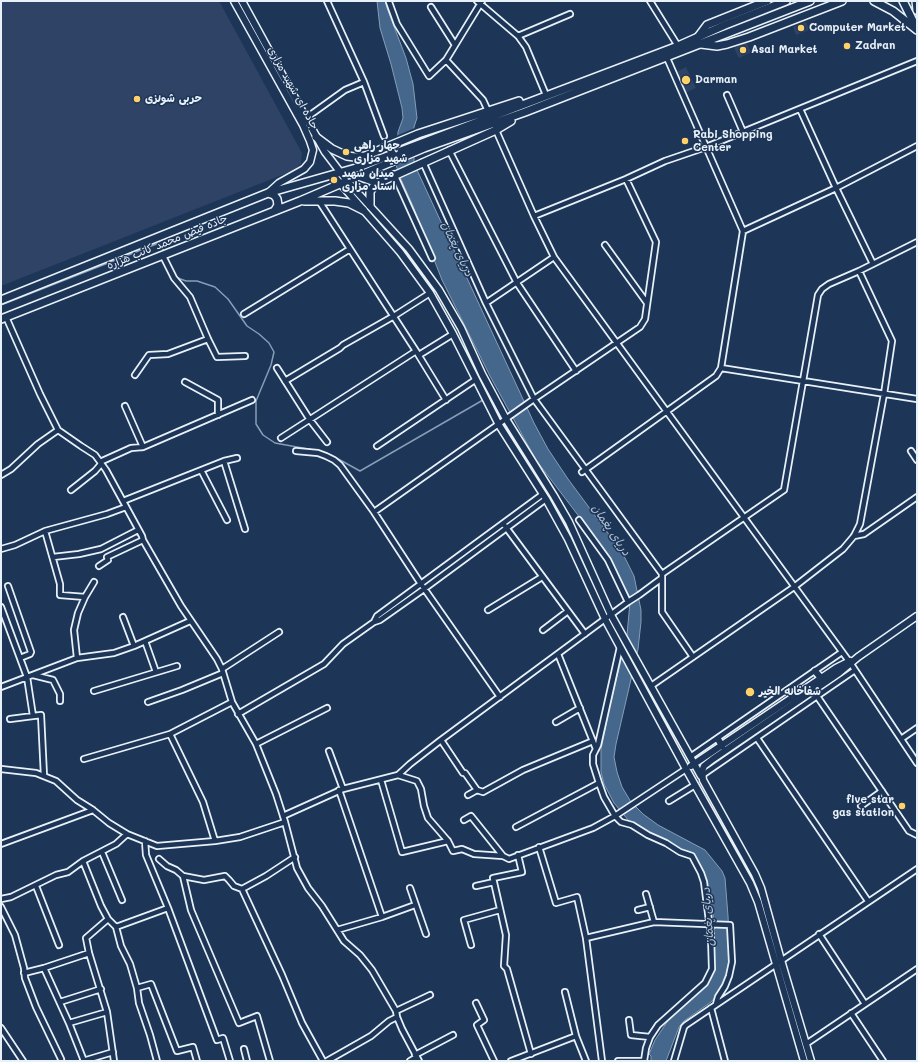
<!DOCTYPE html>
<html>
<head>
<meta charset="utf-8">
<style>
  body { margin:0 }
  #map { position:relative; width:918px; height:1062px; overflow:hidden; background:#1d3557; font-family:Mali,sans-serif }
  canvas { display:block }
  .frame { position:absolute; inset:0; border:2px solid #e8f1f8; pointer-events:none }
</style>
</head>
<body>
<div id="map">
<canvas width="918" height="1062"></canvas>
<div class="frame"></div>
</div>
<script>
const g = document.querySelector('canvas').getContext('2d');
g.lineJoin = 'round';
function fillPath(path, color) { g.fillStyle = color; g.fill(path, 'evenodd'); }
const toPath = rows => new Path2D(rows.map(r => 'M' + r).join(''));
function strokePath(path, color, width, dash) { g.strokeStyle = color; g.lineWidth = width; g.lineCap = dash ? 'butt' : 'round'; g.setLineDash(dash || []); g.stroke(path); }
function drawText(font, color, halo, rows, align = 'center') {
  g.font = font + ' Mali,"Playpen Sans Arabic",sans-serif'; g.lineWidth = 3; g.setLineDash([]); g.textBaseline = 'middle'; g.strokeStyle = halo; g.fillStyle = color; for (const [text, x, y, turn = 0] of rows) {
    g.save(); g.translate(x, y); g.rotate((+turn || 0) * Math.PI / 180); g.textAlign = isNaN(turn) ? turn : align; if (halo) g.strokeText(text, 0, 0); g.fillText(text, 0, 0); g.restore();
  }
}
const built = toPath([
  [1,1,219,1,302,153,301,164,292,171,1,286],
  [806,22,809,30,796,35,793,27],
  [746,42,751,52,739,58,734,48],
  [686,67,696,88,685,93,676,72]
]);
const water = toPath([
  [377,1,385,1,387,8,406,58,413,84,417,118,414,127,414,161,417,170,534,423,548,449,568,479,622,552,634,576,641,610,641,622,638,649,616,744,614,757,617,772,622,787,631,802,643,814,658,825,705,850,722,871,725,878,728,916,730,962,729,970,725,982,720,992,711,1002,684,1021,679,1027,666,1061,651,1061,651,1056,649,1054,655,1040,669,1019,704,987,711,979,714,970,714,930,715,926,707,881,696,860,679,850,650,836,629,821,614,803,604,784,601,772,601,749,610,705,627,635,630,602,616,570,606,552,536,460,490,376,442,280,413,206,400,177,396,165,398,132,403,118,402,108,391,64,380,28,377,1]
]);
const pier = toPath([
  [415,128,416,157,394,166,396,136]
]);
const stream = toPath([
  [175,277,186,281,197,281,215,287,228,299,247,326,259,334,269,343,274,352,271,365,256,401,256,424,263,435,275,443,319,451],
  [1,305,159,243,164,251],
  [322,452,331,455,360,471,483,400]
]);
const minor = toPath([
  [327,1,364,82,384,136],
  [477,1,518,36,526,47,546,95],
  [650,1,678,46],
  [389,2,397,24,429,76,446,60,482,1],
  [431,7,455,45],
  [518,36,570,14],
  [446,60,483,100,488,111],
  [727,95,743,132],
  [800,109,836,188,873,264],
  [306,118,345,90,364,82],
  [495,128,534,216,554,257,851,664,917,763],
  [449,150,517,283,576,371],
  [423,162,486,303,534,399,662,574],
  [394,174,432,258],
  [319,201,416,351,446,400],
  [534,216,626,179,665,161,706,147,917,61],
  [743,231,836,188,917,146],
  [605,245,647,303],
  [163,256,174,278,190,297,208,339,217,357,245,356],
  [486,303,554,257],
  [244,314,350,249],
  [6,317,40,394,58,430,81,446,95,455,106,470,142,536,143,540,181,606,217,659,222,669,232,702,256,744,276,794,285,822,297,868,308,888,322,906,344,941,360,955,372,970,396,1011,397,1017,402,1029,419,1061],
  [419,355,453,334],
  [277,368,310,420,327,442],
  [721,368,917,399],
  [135,375,149,355,168,354,208,339],
  [285,381,340,348,343,345,394,316,430,293],
  [185,382,218,400,218,415],
  [125,406,143,447],
  [281,438,416,351],
  [377,446,475,380],
  [296,451,318,453,326,456,334,460,340,465,374,512,421,584,500,697],
  [911,451,917,460],
  [224,461,245,529],
  [100,462,131,448,143,447,252,400],
  [201,470,227,520],
  [582,472,716,376,721,368,743,231,667,58],
  [1,475,11,469,38,444,58,430],
  [71,490,95,471,101,464],
  [123,501,224,461,237,458],
  [374,512,534,399,640,327,645,319,656,242,626,179],
  [579,520,608,560,628,602],
  [505,526,585,634],
  [45,531,60,584,60,595,85,597],
  [854,536,864,534,917,497],
  [1,549,15,545,45,531,107,514,126,507],
  [53,557,79,554,101,549,138,530],
  [99,566,108,560,107,557,143,540],
  [662,578,662,612,693,657],
  [8,586,31,652,30,654,20,658],
  [1,607,27,677,33,716],
  [488,610,542,577],
  [123,617,134,646],
  [374,622,377,616,543,494],
  [543,630,568,611],
  [145,641,156,672],
  [620,647,598,745,593,755,593,764,599,783,604,797,615,816,621,822,632,825,648,835,666,843,680,852,692,856,701,873,704,882,711,937,712,969,705,983,658,1025,650,1037,646,1048,644,1061],
  [558,654,596,749],
  [77,658,74,630,78,613,85,597,94,582],
  [222,669,279,632],
  [33,675,53,680,60,694,60,701],
  [651,686,794,587,843,549,854,536,860,524,884,394,892,341,859,271],
  [1,687,77,658,114,653,134,646,190,621],
  [94,691,177,666],
  [817,696,909,831,917,835],
  [148,702,182,690,223,673],
  [238,714,324,664,343,644,374,622,380,620,424,589,546,499],
  [10,719,41,715,44,776],
  [556,722,580,708],
  [170,734,203,802,215,841],
  [757,738,868,901],
  [901,739,917,728],
  [441,740,463,773,465,773,477,790],
  [256,744,327,708],
  [329,751,343,789],
  [690,757,842,652],
  [84,759,170,734,232,702],
  [1,769,36,773,56,781,77,800,93,810,109,823,127,834,157,846,215,841,240,837,285,822],
  [398,775,417,781,421,789,424,806,428,818,448,841,453,851,462,849,474,854,503,856,509,859,593,828,615,816,686,769],
  [701,776,855,670],
  [381,780,402,852,448,841],
  [339,790,382,917],
  [468,795,477,790,483,792,523,770,593,741],
  [669,801,695,785],
  [861,806,882,791],
  [283,816,343,789,398,775,410,764,441,740,628,602,639,595,662,578,662,574,784,490,818,295,822,289,829,284,859,271,917,242],
  [464,820,471,816,503,856],
  [516,827,599,783],
  [145,841,146,855,168,908,217,1040,223,1038,230,1061],
  [1,844,93,810],
  [539,847,556,903,577,897,586,938,602,1061],
  [102,852,122,900],
  [518,855,522,872,493,878,506,935,504,966,507,969,531,1054],
  [159,859,167,866,176,870,183,876,204,880,225,876,229,880,234,886,242,889,266,876,295,857],
  [83,861,101,906,108,919,116,927,121,946,130,964,137,988,139,1003,150,1035,157,1061],
  [183,876,191,910,239,1023,257,1016,270,1061],
  [36,886,59,945],
  [476,886,494,882],
  [410,888,426,934],
  [242,889,282,975,302,1023,323,1061],
  [646,894,654,922],
  [1,899,11,897,56,875,68,872,83,861,116,844,127,834],
  [1,907,15,935,24,968,25,978,36,1007,61,1059],
  [638,910,650,907],
  [108,919,86,938,89,953,107,1012,114,1061],
  [116,927,168,908],
  [337,930,382,917,415,905],
  [819,934,865,1004],
  [586,938,654,922,730,925,732,962,729,976,725,986,718,997,716,1004],
  [471,945,464,920,500,910],
  [44,968,69,1023,84,1061],
  [24,973,44,968,89,953],
  [137,988,151,984,177,1051,193,1047,197,1061],
  [565,992,576,1036,586,1061],
  [60,1002,101,989],
  [476,1003,484,1020,477,1025,494,1061],
  [711,1008,725,1061],
  [396,1011,430,995],
  [851,1013,883,1061],
  [629,1020,631,1035,650,1037],
  [69,1023,107,1012],
  [1,1028,23,1061],
  [806,1044,917,969],
  [244,1049,247,1061],
  [415,1055,453,1035],
  [83,1061,113,1052],
  [327,1061,371,1036,389,1021,397,1017],
  [410,1061,417,1057],
  [511,1061,576,1036],
  [618,1061,644,1061],
  [674,1061,684,1027,686,1025,917,869]
]);
const secondary = toPath([
  [234,1,303,125,310,141,313,150,310,162,304,169,279,183,268,193],
  [242,1,301,109,325,152,347,181,409,249,439,290,461,328,482,374,506,419,554,496,569,522,611,615,701,776],
  [333,175,400,252,430,293,453,334,499,425,546,499,568,539,605,619,686,769,750,883,758,902,804,1061],
  [815,671,821,678],
  [718,739,722,746],
  [691,766,836,668,850,661],
  [811,1061,781,960,761,888,755,874,703,780,702,771,704,766,713,759,839,673,858,657,917,616]
]);
const primary = toPath([
  [316,137,332,149,347,156,355,157,365,156,418,134,519,101],
  [358,176,378,183],
  [268,193,274,195,277,199,278,205,275,210],
  [304,201,335,201,349,203,363,210],
  [370,205,370,192,373,187,378,183,496,130,511,121],
  [1,300,268,193,356,168,678,46,725,25,786,1],
  [1,319,300,201,424,148,525,112,810,1]
]);
const trunk = toPath([
  [874,1,893,11,917,30],
  [903,1,917,29],
  [916,1,917,10],
  [698,37,707,25,767,1],
  [701,44,717,46,727,44,749,37,842,1]
]);
const markers = [
  [801,28,4,"#ffd166"],
  [847,46,4,"#ffd166"],
  [743,50,4,"#ffd166"],
  [686,80,5,"#ffd166"],
  [137,99,4,"#ffd166"],
  [685,141,4,"#ffd166"],
  [346,152,4,"#ffd166"],
  [334,180,4,"#ffd166"],
  [750,692,5,"#ffd166"],
  [902,806,4,"#ffd166"]
];
const poiNames = [
  ["Computer Market",809,28],
  ["Zadran",855,46],
  ["Asai Market",751,50],
  ["Darman",695,80],
  ["حربی شونزی",145,99],
  ["Rabi Shopping",693,135],
  ["Center",693,148],
  ["چهار راهی",354,146],
  ["شهید مزاری",354,159],
  ["میدان شهید",342,174],
  ["استاد مزاری",342,187],
  ["شفاخانه الخیر",759,692],
  ["five star",894,800,"right"],
  ["gas station",894,813,"right"]
];
const streetNames = [
  ["جاده ای شهید مزاری",293,88,61],
  ["جاده فیض محمد کاتب هزاره",167,242,-22]
];
const waterNames = [
  ["دریای پغمان",457,249,65],
  ["دریای پغمان",611,530,56],
  ["دریای پغمان",708,917,-94]
];
fillPath(built, '#2f4367');
fillPath(water, '#45678c');
strokePath(water, '#869eb7', 1);
fillPath(pier, '#1d3557');
strokePath(stream, '#869eb7', 1.5);
strokePath(minor, '#e8f1f8', 8);
strokePath(secondary, '#e8f1f8', 9);
strokePath(primary, '#e8f1f8', 10);
strokePath(trunk, '#e8f1f8', 10);
strokePath(minor, '#1d3557', 4.5);
strokePath(secondary, '#1d3557', 6);
strokePath(primary, '#1d3557', 7);
strokePath(trunk, '#1d3557', 7);
for (const [x, y, r, color] of markers) { const dot = new Path2D(); dot.arc(x, y, r, 0, 2 * Math.PI); g.fillStyle = color; g.fill(dot); strokePath(dot, '#1d3557', 1.5); }
drawText('bold 11px', '#e8f1f8', '#1d3557', poiNames, 'left');
drawText('11px', '#e8f1f8', '#1d3557', streetNames);
drawText('italic 12px', '#afc1d2', '#1d3557', waterNames);
</script>
</body>
</html>
